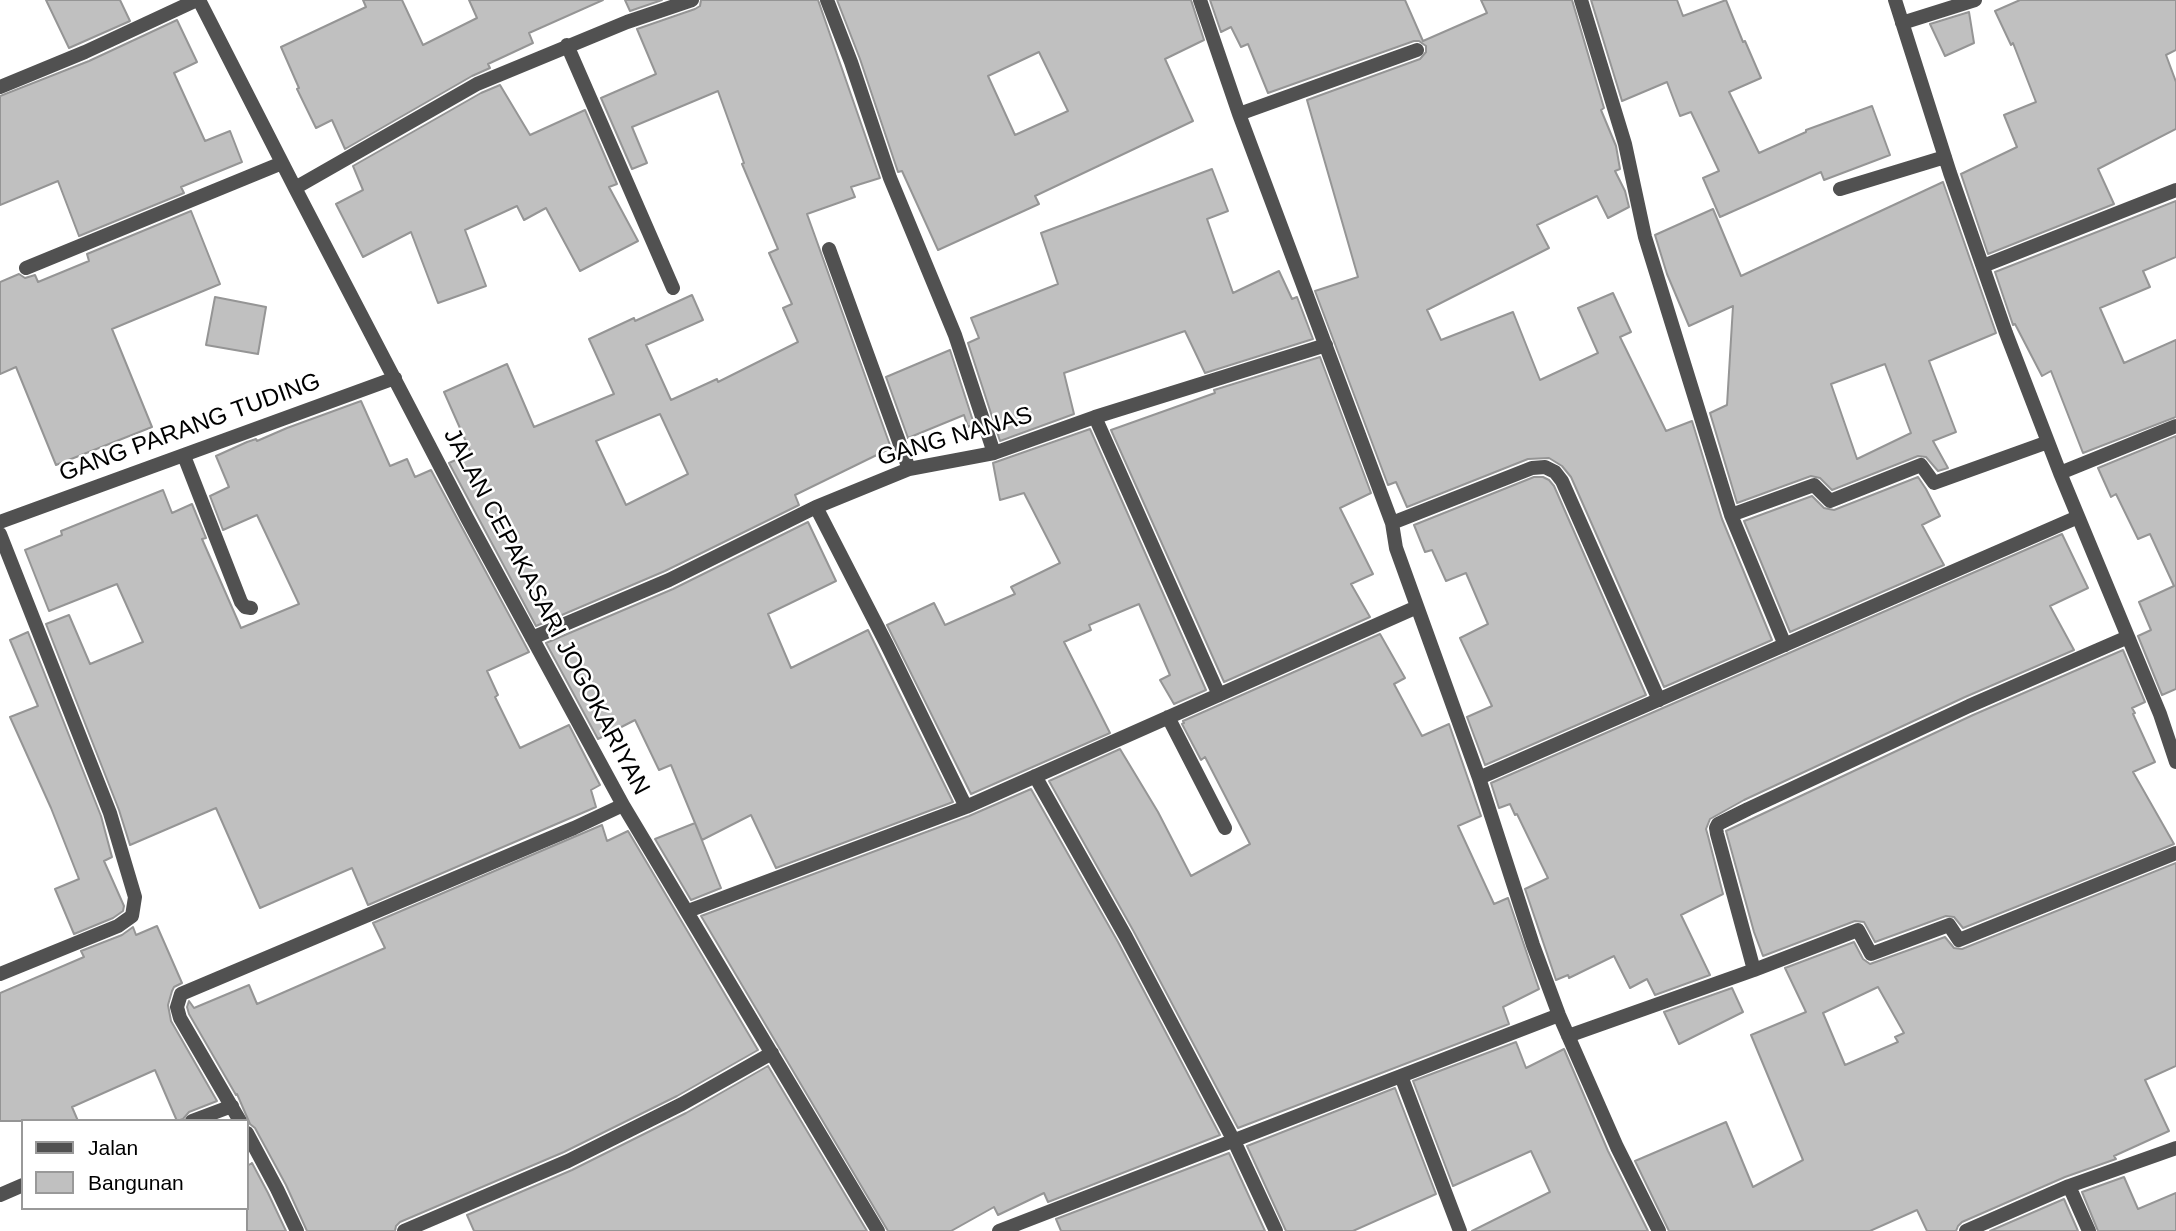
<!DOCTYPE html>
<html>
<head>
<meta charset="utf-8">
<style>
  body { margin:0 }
  #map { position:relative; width:2176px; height:1231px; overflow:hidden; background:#fff; font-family:Helvetica,sans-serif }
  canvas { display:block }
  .legend { position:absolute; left:21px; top:1119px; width:228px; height:91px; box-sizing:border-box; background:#fff; border:2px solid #999; margin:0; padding:9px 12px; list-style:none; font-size:21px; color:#000 }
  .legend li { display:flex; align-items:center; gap:14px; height:35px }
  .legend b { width:35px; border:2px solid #999 }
</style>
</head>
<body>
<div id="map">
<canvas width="2176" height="1231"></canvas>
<ul class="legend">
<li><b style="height:9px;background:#515151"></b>Jalan</li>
<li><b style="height:19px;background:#c0c0c0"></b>Bangunan</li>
</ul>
</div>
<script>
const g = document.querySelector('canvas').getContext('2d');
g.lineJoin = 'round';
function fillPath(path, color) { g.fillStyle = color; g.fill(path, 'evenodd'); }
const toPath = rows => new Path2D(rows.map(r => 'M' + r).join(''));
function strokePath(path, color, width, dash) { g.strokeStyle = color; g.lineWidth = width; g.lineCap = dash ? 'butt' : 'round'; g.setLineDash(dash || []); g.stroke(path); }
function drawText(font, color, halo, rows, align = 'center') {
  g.font = font + ' Helvetica,sans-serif'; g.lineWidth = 5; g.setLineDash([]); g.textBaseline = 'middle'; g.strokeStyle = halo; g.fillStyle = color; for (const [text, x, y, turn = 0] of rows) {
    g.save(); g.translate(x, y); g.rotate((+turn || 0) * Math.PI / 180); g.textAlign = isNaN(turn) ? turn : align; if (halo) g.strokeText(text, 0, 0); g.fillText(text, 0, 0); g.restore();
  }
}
const building = toPath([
  [46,0,120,0,130,21,69,48,46,0],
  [363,0,402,0,423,45,477,18,469,0,603,0,529,33,533,43,488,64,490,68,472,76,345,149,332,120,316,128,297,89,299,88,281,47,366,7,363,0],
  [625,0,662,0,630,11,625,0],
  [701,0,818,0,880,178,851,187,855,197,807,214,891,448,795,495,799,505,665,571,536,626,449,463,471,453,444,392,507,364,534,427,614,394,589,339,634,318,635,321,692,295,703,320,646,345,671,400,717,379,718,382,798,342,783,308,792,304,769,253,778,249,742,164,744,163,718,91,632,127,647,163,632,169,601,98,656,74,637,29,695,9,700,6,701,0],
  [660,414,688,474,626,505,596,441,660,414],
  [837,0,1191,0,1204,40,1165,59,1193,121,1035,196,1039,204,938,250,902,171,898,172,860,59,837,0],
  [1039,52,1068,111,1015,135,988,76,1039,52],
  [1210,0,1405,0,1423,41,1487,13,1481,0,1572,0,1604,108,1601,110,1616,146,1620,169,1615,171,1625,191,1629,207,1608,218,1597,196,1537,225,1549,248,1427,310,1441,340,1513,312,1540,380,1598,353,1578,308,1613,293,1631,332,1620,337,1666,431,1692,421,1722,519,1772,640,1664,687,1571,477,1562,466,1549,458,1528,459,1407,507,1396,482,1388,485,1315,291,1358,277,1307,100,1420,59,1426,52,1426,46,1419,41,1414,41,1268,93,1248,44,1241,47,1231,27,1221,32,1210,0],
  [1591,0,1677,0,1683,16,1726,0,1743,42,1745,41,1761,78,1729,92,1759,153,1806,132,1806,130,1872,106,1890,155,1824,180,1821,172,1720,217,1703,178,1719,171,1691,112,1680,116,1667,82,1622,101,1591,0],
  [2020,0,2176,0,2176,50,2166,55,2176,82,2176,129,2098,169,2114,204,1988,254,1961,174,2017,147,2004,115,2036,102,2013,43,2011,45,1995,11,2020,0],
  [1969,12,1974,43,1945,56,1930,24,1969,12],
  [177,20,197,62,174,73,205,141,230,131,242,162,181,187,184,193,79,236,58,181,0,205,0,96,89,61,177,20],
  [500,85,530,135,585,110,617,184,609,187,638,241,580,271,546,208,524,220,517,206,465,230,486,286,438,303,411,232,363,257,336,204,363,190,353,166,481,93,500,85],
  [1212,169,1228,211,1207,219,1233,293,1279,271,1292,299,1297,297,1313,339,1205,373,1185,331,1064,373,1074,414,1000,441,968,343,979,338,971,318,1058,284,1041,233,1212,169],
  [1943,182,1996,333,1929,361,1956,432,1933,441,1948,468,1938,471,1926,457,1918,456,1832,490,1820,478,1811,476,1737,503,1710,413,1727,405,1733,306,1689,326,1667,274,1655,235,1713,209,1741,276,1943,182],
  [1885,364,1911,433,1857,459,1831,384,1885,364],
  [2176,201,2176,257,2143,271,2150,287,2100,308,2124,363,2176,340,2176,417,2083,453,2051,371,2042,376,2015,324,2013,325,1995,272,2176,201],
  [191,211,220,284,112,329,152,427,56,465,16,367,0,374,0,282,19,274,25,278,35,275,38,282,89,261,87,254,191,211],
  [215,297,266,307,258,354,206,345,215,297],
  [950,350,974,424,968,427,964,415,908,438,886,377,950,350],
  [1320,357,1371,493,1340,508,1373,574,1351,584,1370,617,1224,682,1111,430,1215,393,1214,390,1320,357],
  [361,401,390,466,407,459,415,477,431,470,529,652,487,671,498,695,495,697,520,748,569,725,600,785,591,790,596,807,368,905,352,868,260,908,216,808,130,845,119,810,46,624,69,615,90,664,143,642,117,584,49,611,25,550,62,535,61,531,163,490,172,513,192,504,206,538,202,539,241,628,299,604,257,515,223,530,210,496,229,487,216,456,247,442,256,439,257,441,287,428,361,401],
  [1090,429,1206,690,1174,704,1160,680,1170,675,1139,604,1089,625,1091,630,1064,642,1110,733,971,794,887,625,934,603,945,625,1015,594,1011,587,1060,563,1024,493,1000,500,993,463,1090,429],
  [2176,436,2176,689,2162,695,2138,636,2151,630,2139,602,2174,586,2150,534,2138,539,2116,494,2111,497,2098,468,2176,436],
  [1534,477,1543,477,1549,480,1554,486,1646,695,1485,765,1467,717,1492,706,1460,638,1488,624,1466,573,1446,581,1432,550,1425,552,1414,525,1534,477],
  [1918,477,1926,489,1940,516,1922,525,1944,565,1790,632,1744,521,1812,496,1824,508,1834,510,1918,477],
  [808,522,836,581,768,614,791,668,868,630,953,802,776,868,751,815,702,840,671,765,659,770,635,720,598,739,546,643,673,589,808,522],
  [2062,534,2088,588,2050,606,2074,650,1965,697,1744,800,1710,819,1706,829,1708,836,1723,894,1681,915,1710,975,1655,995,1647,979,1630,988,1614,956,1569,978,1568,975,1556,980,1525,889,1548,878,1517,814,1515,815,1510,804,1499,808,1491,783,2062,534],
  [28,632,101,816,112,857,104,861,124,906,123,911,113,918,74,934,55,889,79,879,51,808,10,717,38,706,10,640,28,632],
  [1380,634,1405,678,1394,684,1422,736,1449,724,1481,816,1458,826,1494,904,1508,898,1539,989,1503,1007,1509,1024,1238,1128,1134,932,1049,781,1120,749,1158,812,1191,876,1250,844,1205,757,1201,760,1182,724,1184,723,1183,721,1380,634],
  [2123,650,2145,702,2132,708,2135,713,2133,714,2155,762,2133,772,2174,844,1963,928,1954,917,1946,916,1875,942,1864,922,1855,921,1763,956,1754,932,1726,831,1973,715,2123,650],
  [1031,789,1118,942,1220,1135,1048,1202,1044,1193,998,1215,994,1207,951,1231,888,1231,701,916,969,816,1031,789],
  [695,823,721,888,691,900,655,839,695,823],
  [602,825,607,841,628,831,758,1050,677,1096,564,1152,400,1222,396,1226,395,1231,307,1231,286,1185,255,1128,250,1124,237,1094,236,1095,189,1014,187,1007,189,1001,194,1008,249,985,257,1004,385,948,373,923,602,825],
  [2176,863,2176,1066,2145,1080,2169,1131,2114,1156,2116,1159,2065,1177,1962,1222,1958,1226,1956,1231,1927,1231,1917,1210,1870,1231,1669,1231,1635,1161,1726,1122,1753,1187,1803,1160,1751,1035,1806,1012,1785,968,1854,942,1863,959,1870,964,1945,937,1954,948,1962,949,2176,863],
  [1878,987,1904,1033,1895,1037,1898,1042,1845,1065,1823,1013,1878,987],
  [157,926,182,983,174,987,172,991,168,1005,171,1021,217,1101,189,1112,183,1119,177,1121,155,1070,72,1107,78,1121,0,1121,0,993,84,957,81,951,122,935,133,927,136,935,157,926],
  [1732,988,1743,1012,1679,1044,1664,1012,1732,988],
  [1516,1042,1526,1068,1564,1049,1608,1151,1648,1231,1472,1231,1550,1192,1531,1151,1453,1186,1413,1081,1516,1042],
  [768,1066,867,1231,474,1231,467,1215,572,1170,686,1113,768,1066],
  [1395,1088,1436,1194,1353,1231,1286,1231,1247,1146,1395,1088],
  [1229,1153,1265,1231,1061,1231,1056,1219,1229,1153],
  [252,1163,268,1193,286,1231,247,1231,247,1166,252,1163],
  [2124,1177,2138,1209,2176,1193,2176,1231,2098,1231,2082,1192,2124,1177],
  [2064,1199,2078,1231,1990,1231,2064,1199]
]);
const street = toPath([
  [199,0,295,188,467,518,623,805,878,1231],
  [827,0,851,62,890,178,955,335,994,453],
  [1200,0,1239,114,1392,523,1396,548,1479,778,1533,945,1559,1015,1617,1147,1659,1231],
  [1581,0,1625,144,1645,237,1731,515,1785,645],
  [1895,0,1950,173,2006,333,2060,473,2160,714,2176,762],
  [1902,23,1975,0],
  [567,45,673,288],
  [0,87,85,52,197,0],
  [1239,114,1417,50],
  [295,188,477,84,627,22,692,0],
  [1840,189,1945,157],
  [829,249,909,469],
  [1983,266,2176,190],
  [26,268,282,163],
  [1095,417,1219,695],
  [184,456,241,602,245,607,251,608],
  [2060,473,2176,426],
  [816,507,887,645,966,807],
  [1731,515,1814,485,1830,501,1921,465,1934,483,2048,442],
  [0,522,395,378],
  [1392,523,1532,468,1545,467,1555,472,1562,481,1659,700],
  [0,534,110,813,135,897,132,916,118,926,0,974],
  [532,638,669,580,816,507,909,469,994,453,1095,417,1326,345],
  [1168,717,1225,828],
  [1035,776,1126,937,1234,1141,1276,1231],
  [1479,778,2078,517],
  [688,911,966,807,1417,607],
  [1754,970,1717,834,1716,828,1718,824,1748,809,1969,706,2128,637],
  [1568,1036,1754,970,1858,930,1871,954,1949,925,1959,940,2176,853],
  [1401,1076,1460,1231],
  [192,1121,232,1106],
  [240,1121,180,1018,177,1007,181,994,574,828,623,805],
  [247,1133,277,1189,297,1231],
  [2069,1186,2089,1231],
  [0,1195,23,1185],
  [404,1231,568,1161,682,1104,772,1053],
  [999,1231,1559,1015],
  [1966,1231,2069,1186,2176,1148]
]);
const streetNames = [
  ["GANG PARANG TUDING",190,428,-20],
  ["GANG NANAS",955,437,-16],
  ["JALAN CEPAKASARI JOGOKARIYAN",546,612,62]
];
fillPath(building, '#c0c0c0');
strokePath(building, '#959595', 2);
strokePath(street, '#515151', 14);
drawText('24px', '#000', '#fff', streetNames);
</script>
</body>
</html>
